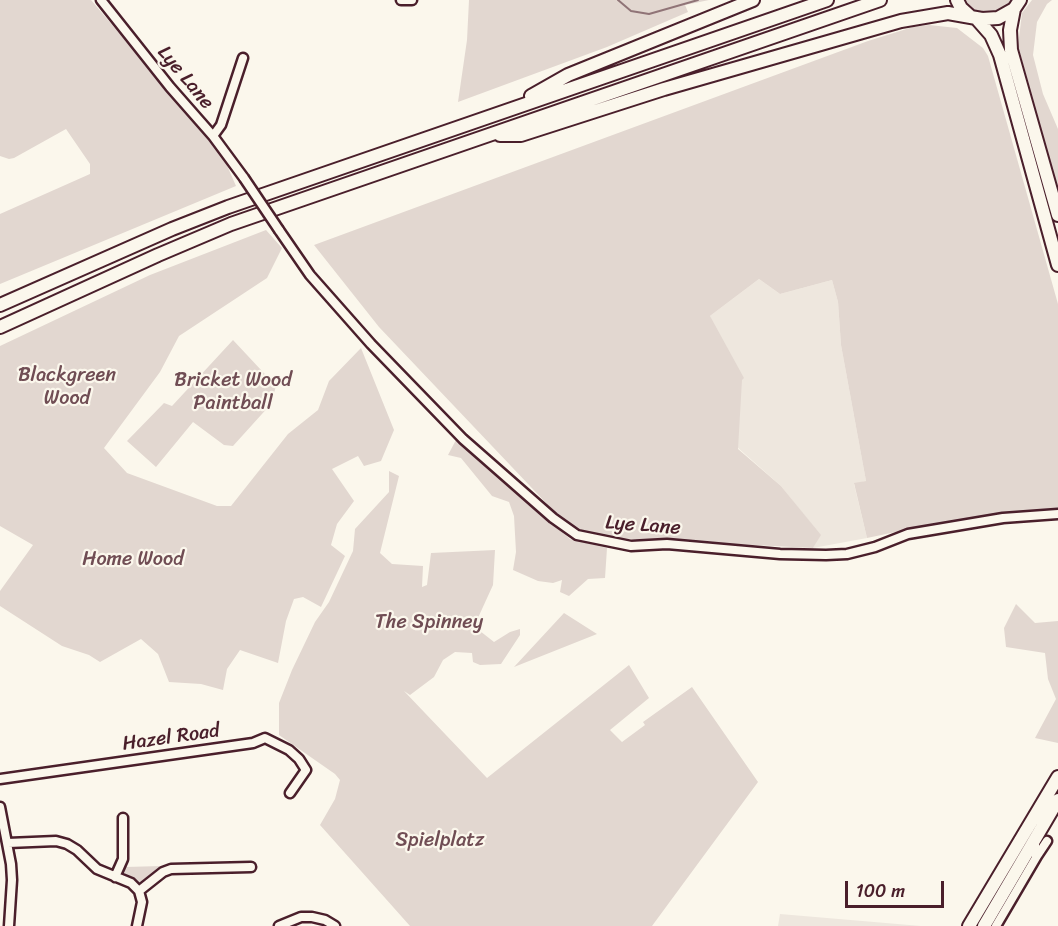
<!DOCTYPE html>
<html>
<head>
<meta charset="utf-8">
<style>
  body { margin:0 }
  #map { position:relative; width:1058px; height:926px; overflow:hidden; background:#fbf7ec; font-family:Sriracha,sans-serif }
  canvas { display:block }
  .scale { position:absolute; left:845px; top:881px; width:99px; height:27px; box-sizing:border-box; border:3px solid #4a1f2b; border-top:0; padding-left:8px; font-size:18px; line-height:21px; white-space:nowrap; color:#4a1f2b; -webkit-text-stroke:4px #fbf7ec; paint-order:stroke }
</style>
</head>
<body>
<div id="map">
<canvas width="1058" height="926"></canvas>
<div class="scale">100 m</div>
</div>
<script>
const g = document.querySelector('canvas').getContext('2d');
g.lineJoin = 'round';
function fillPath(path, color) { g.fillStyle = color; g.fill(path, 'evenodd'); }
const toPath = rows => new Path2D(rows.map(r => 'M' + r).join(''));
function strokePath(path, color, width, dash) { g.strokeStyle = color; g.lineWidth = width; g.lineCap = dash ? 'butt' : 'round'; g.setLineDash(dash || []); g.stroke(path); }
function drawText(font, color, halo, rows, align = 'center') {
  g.font = font + ' Sriracha,sans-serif'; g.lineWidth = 4.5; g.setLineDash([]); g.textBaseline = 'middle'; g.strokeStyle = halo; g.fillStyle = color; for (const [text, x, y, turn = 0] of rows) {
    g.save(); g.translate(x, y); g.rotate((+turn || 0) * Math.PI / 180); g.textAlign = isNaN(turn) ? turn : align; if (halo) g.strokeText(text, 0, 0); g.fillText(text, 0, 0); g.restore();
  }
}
const built = toPath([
  [759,279,780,294,832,280,838,302,841,345,866,481,854,484,867,538,813,548,820,535,781,486,737,447,710,316],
  [780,914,921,926,778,926]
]);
const green = toPath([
  [0,0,91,0,222,154,236,186,0,284,0,214,90,174,90,164,66,129,14,158,9,159,0,156],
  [469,0,709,0,685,5,688,12,607,47,458,102,467,40],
  [961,0,1013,0,1010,5,995,14,977,13,969,9],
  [1032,0,1052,0,1047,4,1037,22,1033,55,1043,94,1058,129,1058,191,1018,46,1022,13],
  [929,25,957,28,983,48,988,56,1058,304,1058,510,1020,512,905,530,867,538,854,483,866,481,841,345,838,302,832,280,780,294,759,279,710,316,744,378,742,380,738,449,781,486,821,535,813,548,594,537,567,525,379,327,314,245,868,41,913,27],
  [266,230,282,248,267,278,179,336,160,372,104,448,127,473,217,506,231,506,288,434,318,410,329,381,361,348,394,430,381,461,364,466,358,456,332,469,354,501,337,524,331,545,345,556,321,607,303,597,294,599,286,621,278,663,240,650,227,669,223,690,201,684,169,682,158,654,141,639,100,662,89,655,62,646,0,606,0,591,33,545,0,526,0,346,150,275],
  [233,340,276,386,271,404,233,446,224,445,193,422,156,467,127,441,164,403,172,406],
  [456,440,570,539,607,548,605,578,588,579,569,596,560,592,562,580,553,583,538,581,513,570,516,552,514,516,509,502,492,496,461,458,448,455],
  [389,471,399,476,380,553,392,564,423,566,422,587,427,585,431,553,495,550,493,585,477,620,480,631,494,642,510,632,520,629,520,635,501,664,480,665,473,662,472,653,455,652,443,660,434,677,410,695,404,691,487,778,629,665,649,698,610,730,622,742,645,725,643,722,692,687,758,782,652,926,410,926,320,825,335,799,340,780,335,774,279,735,279,703,292,670,315,622,329,602,353,551,355,529,389,492],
  [1016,604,1035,623,1058,621,1058,743,1035,738,1056,699,1048,679,1045,653,1006,647,1004,628],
  [564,613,597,634,514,667],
  [162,866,160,870,151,878,141,883,126,877,123,869,125,867]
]);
const stream = toPath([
  [618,0,631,11,649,14,698,0]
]);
const minor = toPath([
  [101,0,170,87,213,136,244,178],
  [401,0,412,0],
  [213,136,221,125,243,58],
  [279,230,310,275,371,344,463,439,553,518,577,535,631,546,667,544,780,554,826,555,847,554,875,547,908,534,1003,518,1058,514],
  [0,779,253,743,265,738,289,750,299,759,306,770,290,793],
  [0,807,11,864,12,880,9,926],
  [8,843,56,841,67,844,77,850,97,869,131,883,139,891,142,902,137,926],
  [1037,856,1047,841],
  [115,877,123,859,123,818],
  [139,891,163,872,171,869,251,867],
  [279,926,301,917,312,917,325,920,335,926],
  [996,926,1037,856,1035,854,1035,842]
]);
const highway = toPath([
  [957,0,961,8,971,17],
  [1014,9,1010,30,1011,50,1058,215],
  [976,18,991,35,1000,55,1058,265],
  [531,96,568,75,753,0],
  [500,135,521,135,664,89,901,21,948,13,982,19,998,18,1014,9,1020,0],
  [0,305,172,229,228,207,827,0],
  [0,327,158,255,231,224,880,0],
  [969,926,1058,777],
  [984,926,1058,800]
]);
const minorBridge = toPath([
  [244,178,279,230]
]);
const streetNames = [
  ["Lye Lane",185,78,50],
  ["Lye Lane",643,526,4],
  ["Hazel Road",171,738,-8]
];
const parkNames = [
  ["Blackgreen",67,376],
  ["Wood",67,399],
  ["Bricket Wood",233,381],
  ["Paintball",233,404],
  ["Home Wood",133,560],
  ["The Spinney",429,623],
  ["Spielplatz",440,841]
];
fillPath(built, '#eee7de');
fillPath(green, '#e2d7d0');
strokePath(stream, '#907477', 2);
strokePath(minor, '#4a1f2b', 13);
strokePath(highway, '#4a1f2b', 16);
strokePath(minor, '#fbf7ec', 8);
strokePath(highway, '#fbf7ec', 12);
strokePath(minorBridge, '#4a1f2b', 13, []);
strokePath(minorBridge, '#fbf7ec', 8);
drawText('20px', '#4a1f2b', '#fbf7ec', streetNames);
drawText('20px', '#704d54', '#fbf7ec', parkNames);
</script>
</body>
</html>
